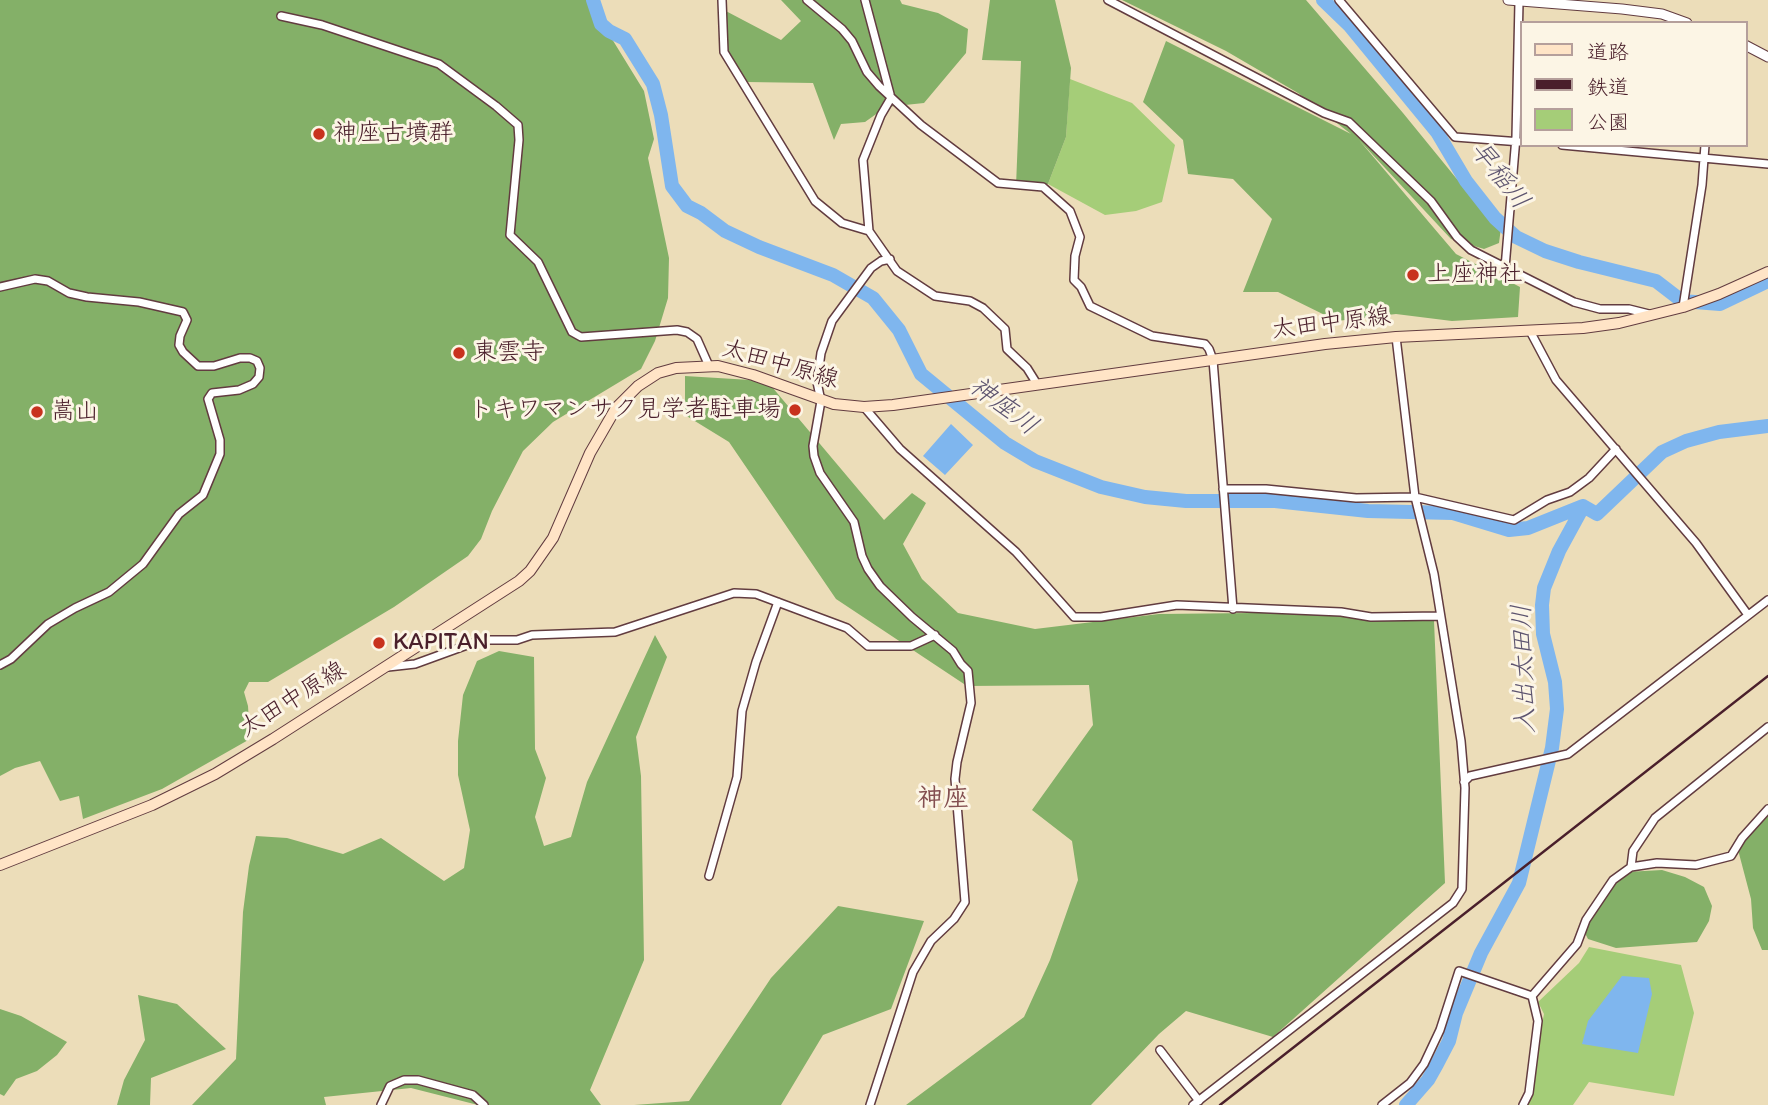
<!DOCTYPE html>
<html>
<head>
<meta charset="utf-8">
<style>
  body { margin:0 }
  #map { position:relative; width:1768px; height:1105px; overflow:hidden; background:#ecddb9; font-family:Itim,"Klee One",sans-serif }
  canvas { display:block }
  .legend { position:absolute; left:1520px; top:21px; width:228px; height:126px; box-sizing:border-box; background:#fcf5e5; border:2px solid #b59f9b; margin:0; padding:9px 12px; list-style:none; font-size:21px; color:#4a1f2b }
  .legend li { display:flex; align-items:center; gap:14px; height:35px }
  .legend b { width:35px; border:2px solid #b59f9b }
</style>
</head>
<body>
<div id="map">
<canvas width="1768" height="1105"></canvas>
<ul class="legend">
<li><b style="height:9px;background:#ffe4c6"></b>道路</li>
<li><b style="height:9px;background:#4a1f2b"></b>鉄道</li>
<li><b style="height:19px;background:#a5cd78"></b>公園</li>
</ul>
</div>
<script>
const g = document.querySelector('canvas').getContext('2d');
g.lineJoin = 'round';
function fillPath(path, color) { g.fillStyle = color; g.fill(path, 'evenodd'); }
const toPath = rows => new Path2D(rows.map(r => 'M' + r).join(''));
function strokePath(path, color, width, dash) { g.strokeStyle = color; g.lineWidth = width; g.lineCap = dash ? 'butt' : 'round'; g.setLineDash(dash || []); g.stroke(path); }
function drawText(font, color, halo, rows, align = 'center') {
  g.font = font + ' Itim,"Klee One",sans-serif'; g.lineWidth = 6; g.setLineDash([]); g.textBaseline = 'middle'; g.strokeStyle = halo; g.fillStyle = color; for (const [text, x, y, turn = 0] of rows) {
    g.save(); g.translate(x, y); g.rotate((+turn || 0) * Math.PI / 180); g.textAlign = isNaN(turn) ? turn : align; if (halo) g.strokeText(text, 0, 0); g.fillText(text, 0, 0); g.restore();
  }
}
const green = toPath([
  [1070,79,1132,103,1175,145,1162,202,1136,211,1105,215,1048,184,1066,137],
  [1589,947,1681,965,1694,1013,1674,1096,1589,1082,1573,1105,1523,1105,1530,1084,1544,1014,1538,1002,1579,963]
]);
const forest = toPath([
  [0,0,588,0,644,91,654,139,648,158,669,258,668,298,655,341,641,369,553,422,523,451,492,511,481,539,468,556,394,607,268,682,249,682,244,692,248,706,250,739,162,789,83,819,79,796,60,801,40,761,15,768,0,776],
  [781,0,900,0,902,4,938,13,968,29,966,53,924,103,886,107,865,122,841,124,834,140,813,83,747,82,724,52,722,9,781,40,801,21],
  [990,0,1055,0,1071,68,1066,137,1048,184,1016,186,1021,61,982,60],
  [1122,0,1306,0,1403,113,1456,178,1502,220,1499,243,1484,249,1451,239,1359,140,1456,254,1520,287,1518,317,1452,321,1396,314,1337,321,1278,292,1243,292,1272,219,1233,179,1188,174,1183,140,1143,102,1166,41,1351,134,1298,93,1226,51],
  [685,376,767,381,884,520,912,493,926,503,903,544,922,579,958,613,1035,629,1159,614,1344,612,1434,621,1445,883,1273,1037,1186,1011,1159,1034,1091,1105,906,1105,1024,1017,1050,960,1078,880,1072,841,1032,810,1093,725,1089,685,967,686,836,599,729,442,685,415],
  [655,635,667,657,636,737,641,776,644,960,590,1090,601,1105,478,1105,411,1088,324,1097,326,1105,192,1105,236,1059,243,912,249,866,256,836,287,838,343,854,381,838,444,881,464,868,470,830,458,775,458,741,463,695,477,661,499,651,534,657,535,749,546,778,535,817,544,846,571,837,587,782],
  [1768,810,1768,950,1762,950,1753,928,1751,899,1737,846],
  [1662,870,1685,877,1704,887,1712,906,1709,921,1697,942,1616,948,1588,939,1583,929,1597,897,1626,872],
  [838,906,924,921,891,1009,823,1035,781,1105,634,1105,689,1101,771,978],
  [138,995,177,1004,226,1049,151,1078,150,1105,117,1105,124,1080,145,1040],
  [0,1009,21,1016,67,1042,57,1055,37,1071,16,1079,4,1096,0,1094]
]);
const water = toPath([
  [951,424,973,445,945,475,923,456],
  [1622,976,1649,978,1652,994,1638,1053,1582,1044,1588,1021]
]);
const river = toPath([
  [593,0,601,24,609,31,625,39,653,84,661,115,672,186,687,206,701,213,725,231,759,247,833,275,873,298,899,330,921,374,1005,443,1035,461,1101,487,1145,497,1186,501,1275,501,1368,511,1453,513,1509,530,1528,528,1583,506],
  [1323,0,1350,26,1437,132,1466,181,1495,218,1516,237,1545,251,1579,262,1656,281,1682,301,1720,304,1768,281],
  [1583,506,1597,514,1662,452,1686,441,1719,432,1768,426],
  [1406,1105,1428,1080,1437,1064,1449,1041,1456,1013,1481,953,1519,883,1552,748,1557,709,1555,682,1543,634,1542,605,1544,588,1559,551,1583,507]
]);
const minor = toPath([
  [722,0,724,52,815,201,842,223,869,231,897,271,935,296,970,301,983,308,1005,329,1007,349,1027,368,1037,384],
  [807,0,842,29,852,41,867,72,879,86,921,125,998,183,1043,187,1070,211,1080,237,1075,256,1074,280,1081,287,1090,306,1152,336,1205,344,1209,349,1213,360,1233,609],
  [865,0,890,94],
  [1108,0,1324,113,1349,122,1431,201,1457,237,1471,250,1574,302,1600,309,1629,309,1649,314],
  [1339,0,1455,137,1521,142],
  [281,16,322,25,439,64,496,106,518,125,519,140,510,235,538,262,572,332,581,337,677,330,687,332,697,339,709,366],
  [1562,145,1768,164],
  [869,231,863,160,881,115,891,98],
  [1505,268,1516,137,1519,2],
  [0,287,35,279,48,281,69,293,87,297,139,302,183,312,187,320,180,336,179,345,183,352,198,366,214,366,240,358,250,358,257,361,260,368,259,377,253,384,239,390,212,393,208,399,220,440,220,454,203,495,179,514,143,564,109,592,75,608,48,624,11,659,0,665],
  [1683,307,1702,185,1705,145],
  [1530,331,1556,380,1696,543,1748,615],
  [864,407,900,449,1016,552,1074,617,1101,617,1177,605,1341,612,1371,617,1440,616],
  [1223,489,1266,489,1356,498,1415,497,1514,520,1547,500,1570,492,1589,478,1616,449],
  [388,667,415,664,481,640,517,640,532,635,615,632,734,593,756,594,847,628,868,646,911,646,935,635],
  [1464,782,1470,776,1568,754,1768,600],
  [1631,867,1633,851,1655,818,1768,727],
  [709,876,737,777,742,711,756,662,778,602],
  [1160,1050,1199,1101],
  [381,1105,390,1086,404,1080,418,1080,473,1095,484,1105],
  [870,1105,913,972,931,941,954,919,965,902,955,779,957,762,971,703,968,671,961,664,953,651,912,617,880,586,868,569,862,556,854,522,820,473,814,456,813,446,821,401,817,382,821,353,832,321,871,268,881,261,890,259],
  [1193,1105,1453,903,1462,889,1465,788,1461,741,1434,574,1415,497,1396,337],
  [1382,1105,1410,1083,1424,1064,1440,1030,1459,971,1532,996],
  [1523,1105,1529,1093,1538,1021,1532,996,1577,944,1586,920,1613,880,1631,867,1657,863,1696,865,1731,856,1742,838,1768,809]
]);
const tertiary = toPath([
  [1508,0,1622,9,1662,14,1687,23],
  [1745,45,1768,57]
]);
const secondary = toPath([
  [0,865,152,805,215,774,273,739,519,581,530,571,553,538,590,453,616,408,638,386,658,373,676,368,718,366,753,375,834,404,864,407,893,405,1325,344,1396,337,1583,328,1619,323,1683,307,1719,294,1768,272]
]);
const rail = toPath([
  [1220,1105,1768,676]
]);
const markers = [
  [319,134,7,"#c8321e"],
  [1413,275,7,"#c8321e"],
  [459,353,7,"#c8321e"],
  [795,410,7,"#c8321e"],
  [37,412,7,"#c8321e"],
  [379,643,7,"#c8321e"]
];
const poiNames = [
  ["神座古墳群",333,134],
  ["上座神社",1427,275],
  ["東雲寺",473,353],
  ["トキワマンサク見学者駐車場",781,410,"right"],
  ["嵩山",51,412],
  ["KAPITAN",393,643]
];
const streetNames = [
  ["太田中原線",1331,324,-7],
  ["太田中原線",780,365,16],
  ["太田中原線",293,700,-32]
];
const waterNames = [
  ["早稲川",1499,176,52],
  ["神座川",1003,407,37],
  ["入出太田川",1525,669,-92]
];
const neighbourhoodNames = [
  ["神座",943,799]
];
fillPath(green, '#a5cd78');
fillPath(forest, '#84b068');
fillPath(water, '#7fb6ee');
strokePath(river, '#7fb6ee', 14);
strokePath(minor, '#623c40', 10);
strokePath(tertiary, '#623c40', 11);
strokePath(secondary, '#623c40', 12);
strokePath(minor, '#fff', 7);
strokePath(tertiary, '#fff', 9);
strokePath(secondary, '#ffe4c6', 10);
strokePath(rail, '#4a1f2b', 2.5);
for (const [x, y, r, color] of markers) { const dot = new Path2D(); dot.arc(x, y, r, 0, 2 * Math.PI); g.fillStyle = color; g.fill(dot); strokePath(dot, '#fcf5e5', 2.5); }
drawText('24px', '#4a1f2b', '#fcf5e5', poiNames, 'left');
drawText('24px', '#4a1f2b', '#fcf5e5', streetNames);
drawText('italic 26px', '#5d546f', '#fcf5e5', waterNames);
drawText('bold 26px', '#844f50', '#fcf5e5', neighbourhoodNames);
</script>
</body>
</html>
